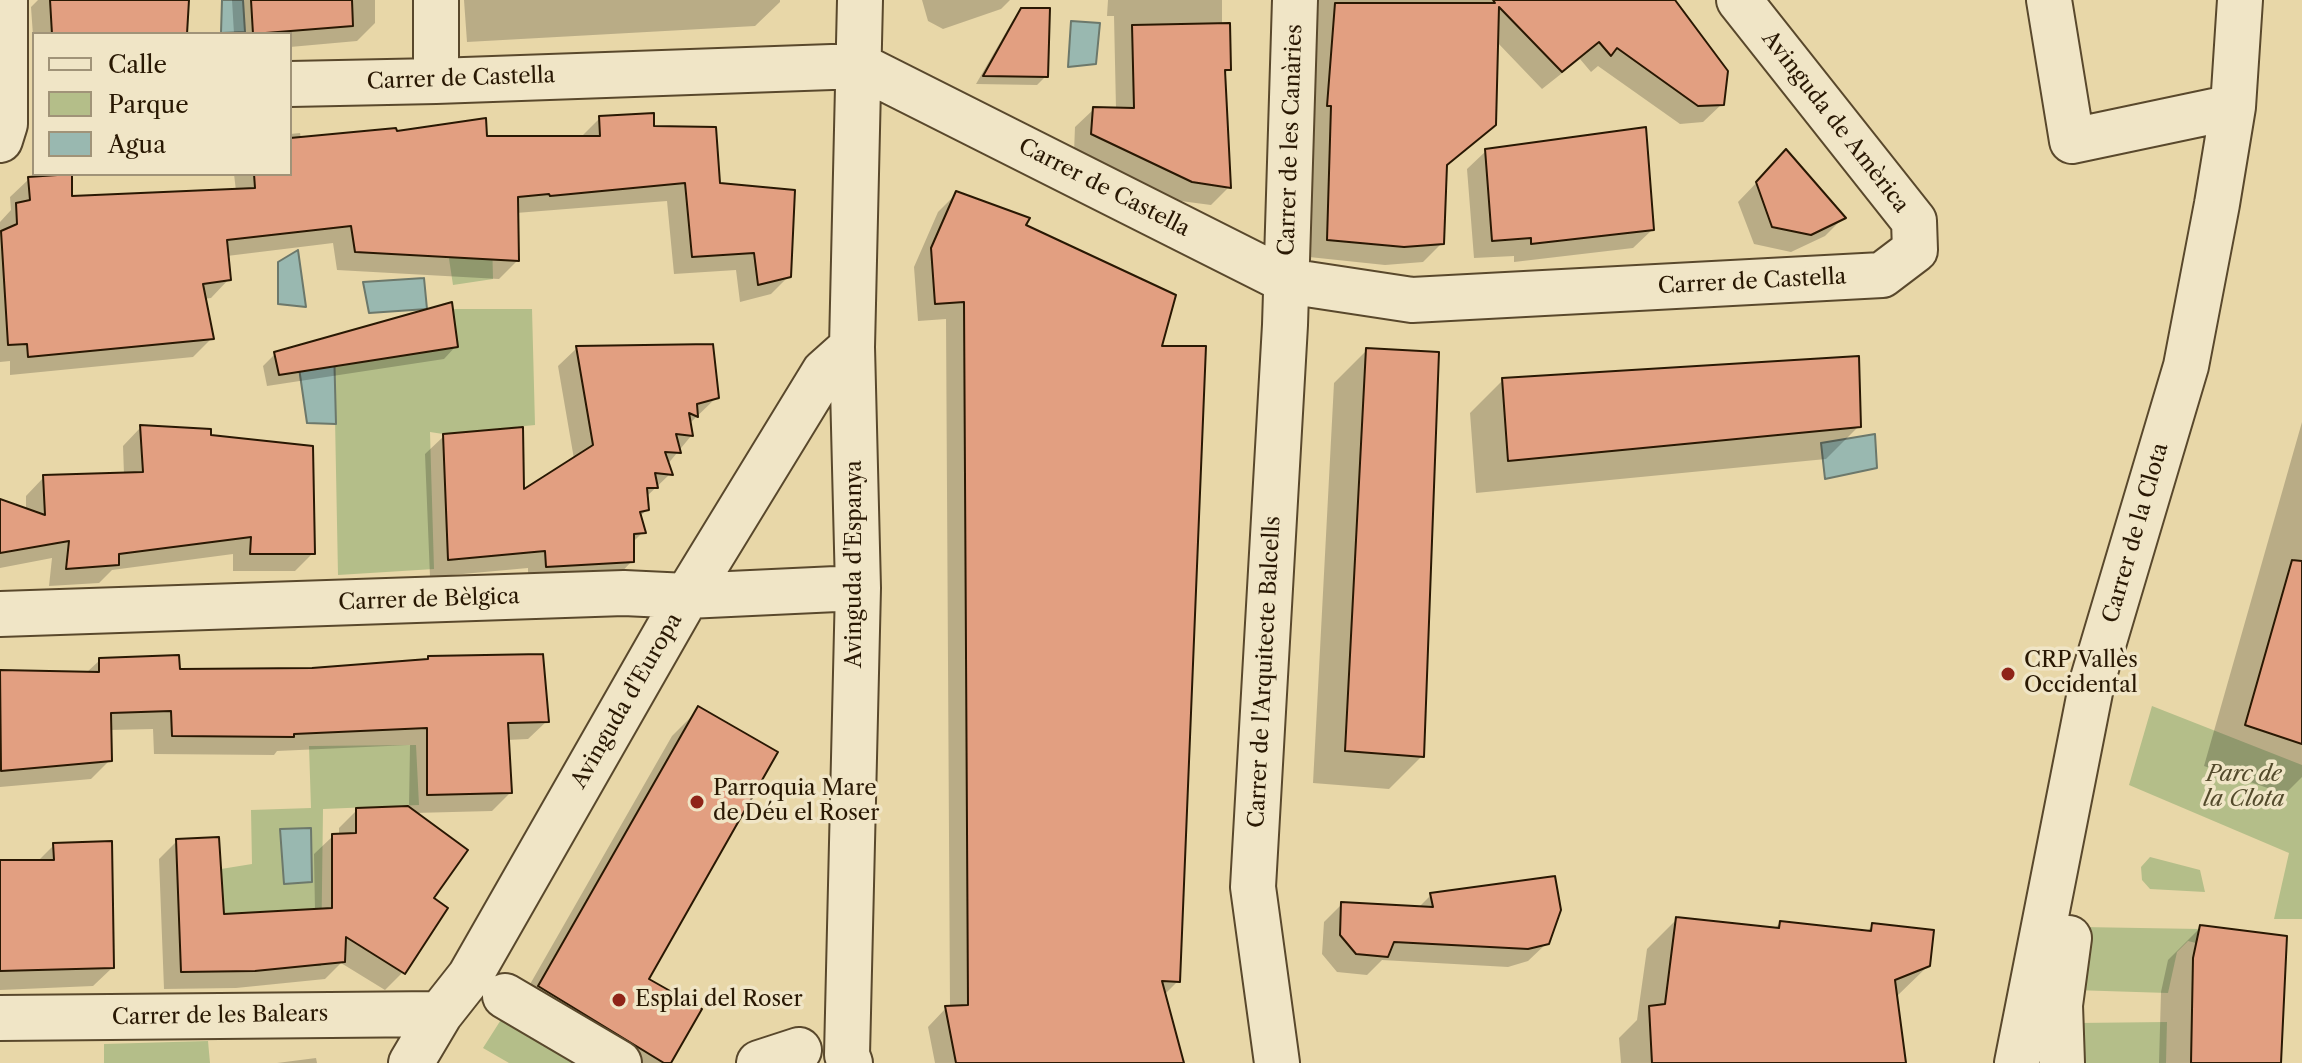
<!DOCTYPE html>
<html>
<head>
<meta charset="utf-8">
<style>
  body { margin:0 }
  #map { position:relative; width:2302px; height:1063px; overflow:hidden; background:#e8d7a8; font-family:"Libre Caslon Text",serif }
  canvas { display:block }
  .legend { position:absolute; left:32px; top:32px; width:260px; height:144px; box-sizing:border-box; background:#f0e5c6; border:2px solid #a09378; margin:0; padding:10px 14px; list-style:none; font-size:24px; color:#291803 }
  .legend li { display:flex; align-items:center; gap:16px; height:40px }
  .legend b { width:40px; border:2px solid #a09378 }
</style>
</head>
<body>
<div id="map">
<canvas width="2302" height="1063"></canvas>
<ul class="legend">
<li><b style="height:10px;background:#f0e5c6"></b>Calle</li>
<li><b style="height:22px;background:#b4be89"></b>Parque</li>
<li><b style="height:22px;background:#99b8b0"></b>Agua</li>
</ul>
</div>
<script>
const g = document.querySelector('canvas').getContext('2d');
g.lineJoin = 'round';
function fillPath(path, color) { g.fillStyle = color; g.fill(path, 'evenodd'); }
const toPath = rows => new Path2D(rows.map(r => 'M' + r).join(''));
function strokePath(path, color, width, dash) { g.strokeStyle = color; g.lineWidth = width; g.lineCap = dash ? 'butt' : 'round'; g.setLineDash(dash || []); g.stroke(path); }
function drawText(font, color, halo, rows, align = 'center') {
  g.font = font + ' "Libre Caslon Text",serif'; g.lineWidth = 7; g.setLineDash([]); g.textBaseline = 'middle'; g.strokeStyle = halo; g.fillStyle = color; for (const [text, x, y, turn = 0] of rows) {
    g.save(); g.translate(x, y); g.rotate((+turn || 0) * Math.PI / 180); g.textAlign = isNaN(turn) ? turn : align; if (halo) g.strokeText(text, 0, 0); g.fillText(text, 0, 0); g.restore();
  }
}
const green = toPath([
  [492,237,493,279,453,285,446,239],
  [453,309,532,309,535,425,443,434,430,432,434,569,338,575,334,367,458,347],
  [2152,706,2302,765,2302,919,2274,919,2289,853,2129,785],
  [416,745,419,805,323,809,321,966,300,966,301,910,254,912,266,970,228,971,221,869,252,864,251,810,311,808,309,746],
  [2150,857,2200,870,2205,892,2150,889,2142,880,2141,867],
  [2081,927,2200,929,2196,943,2188,941,2177,952,2168,993,2073,990],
  [511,1004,605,1063,509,1063,483,1048],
  [2167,1022,2166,1063,2080,1063,2076,1023],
  [208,1041,210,1063,104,1063,104,1044]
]);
const water = toPath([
  [222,0,243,0,245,32,221,33,222,0],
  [1071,21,1100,23,1096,64,1068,67,1071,21],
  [298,250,306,307,278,304,278,262,298,250],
  [424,278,427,309,369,313,363,282,424,278],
  [334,347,336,424,307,423,298,361,334,347],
  [1875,434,1877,468,1825,479,1821,443,1875,434],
  [311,828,312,882,284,884,280,829,311,828]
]);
const shadow = toPath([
  [38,0,187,0,185,34,34,34,34,50,31,7],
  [232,0,375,0,375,23,357,41,290,47,290,34,234,34],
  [464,0,780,0,780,2,755,26,467,42],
  [922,0,1010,0,1001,9,943,29,928,21],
  [1108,0,1222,0,1222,25,1229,69,1223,75,1229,187,1211,205,1173,200,1074,152,1075,127,1094,109,1116,109,1114,16,1107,16],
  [1319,0,1672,0,1722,104,1703,122,1680,124,1598,66,1591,72,1580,59,1542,89,1496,41,1494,124,1445,168,1442,243,1423,262,1385,265,1309,257,1314,124,1310,124],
  [1022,10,1046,76,1037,85,976,84,1013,20],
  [600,118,652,128,718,185,789,276,771,294,740,302,736,270,674,274,667,201,516,213,517,261,499,279,337,270,333,243,227,256,229,279,211,298,204,299,211,339,193,357,10,375,10,361,0,362,0,222,11,210,10,197,29,179,70,198,236,191,234,174,290,174,290,134,300,133,301,138,395,133,485,138,581,137],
  [1486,151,1652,230,1633,248,1514,262,1514,256,1474,258,1467,169],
  [1786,152,1843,218,1825,236,1791,252,1754,244,1738,202],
  [957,193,1024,226,1178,981,1164,995,1182,1063,935,1063,928,1027,946,1008,950,1008,946,319,918,321,914,267,938,212],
  [456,346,444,359,267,386,263,366,275,354],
  [577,348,717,397,689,424,691,436,667,465,670,474,646,497,647,510,639,517,643,532,632,543,632,561,614,580,528,584,528,568,430,577,425,454,444,436,522,493,574,459,558,366],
  [1367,350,1422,756,1389,789,1313,783,1334,383],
  [1503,380,1859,426,1826,459,1476,493,1470,413],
  [2302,422,2302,777,2285,794,2204,766],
  [141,427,209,437,313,553,295,571,233,571,233,554,112,570,99,583,49,586,52,558,0,568,0,502,26,511,26,496,44,477,124,475,123,446],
  [428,658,547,721,528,739,507,740,510,793,492,811,414,813,431,899,403,972,385,990,341,963,325,979,236,988,164,989,159,859,177,841,222,916,315,911,314,854,333,836,339,836,339,828,357,810,409,808,410,745,277,751,274,755,154,754,153,729,109,730,110,760,91,779,0,787,0,672,86,673,100,660,178,671,313,670,425,661],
  [699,709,646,980,668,1063,594,1063,513,1014,672,736],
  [54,845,112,968,93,986,0,990,0,862,37,862],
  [1431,895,1547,943,1528,961,1508,967,1382,960,1367,975,1337,972,1322,954,1324,922,1342,904,1418,908],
  [1677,919,1774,929,1780,923,1866,932,1873,925,1928,966,1897,996,1904,1063,1621,1063,1619,1038,1637,1020,1647,949],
  [2201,927,2279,1063,2159,1063,2161,992,2168,960],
  [316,1058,317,1063,277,1063]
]);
const building = toPath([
  [50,0,189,0,187,34,52,34,50,0],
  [251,0,352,0,353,26,253,34,251,0],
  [1493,0,1675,0,1728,71,1724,105,1698,106,1617,48,1611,56,1599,42,1562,72,1499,7,1496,125,1447,165,1444,244,1404,247,1327,240,1331,106,1327,106,1335,3,1495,3,1493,0],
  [1021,8,1050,8,1048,77,983,76,1021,8],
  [1230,23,1231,70,1225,70,1231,188,1192,182,1091,134,1093,107,1134,108,1132,25,1230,23],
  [654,113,654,126,716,127,720,183,795,190,791,277,758,285,754,253,692,257,685,183,550,196,549,194,518,197,519,261,355,252,351,226,227,240,231,280,203,284,214,339,28,357,27,344,8,345,1,231,17,224,16,203,30,200,28,177,72,174,72,196,255,188,254,174,290,174,290,138,396,128,397,131,486,118,487,136,600,136,599,116,654,113],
  [1646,127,1654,230,1531,244,1531,238,1492,241,1485,149,1646,127],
  [1786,149,1846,218,1811,235,1772,227,1756,182,1786,149],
  [956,191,1030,218,1026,225,1176,295,1162,346,1206,346,1180,982,1162,981,1184,1063,956,1063,945,1006,968,1005,964,302,935,304,931,248,956,191],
  [452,302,458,347,279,375,274,352,452,302],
  [713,344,719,398,697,404,698,417,689,413,693,436,676,434,681,453,665,452,673,475,655,473,658,488,647,488,649,510,640,512,646,533,634,534,634,562,546,567,545,551,448,560,443,434,523,427,524,489,593,445,576,346,713,344],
  [1366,348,1439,352,1424,757,1345,751,1366,348],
  [1859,356,1861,427,1508,461,1502,378,1859,356],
  [140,425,211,429,211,435,313,446,315,554,250,554,251,537,119,554,119,565,66,569,69,541,0,553,0,499,45,515,43,475,143,472,140,425],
  [2292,560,2302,561,2302,744,2245,725,2292,560],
  [543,654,549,722,508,723,512,793,427,795,427,728,294,734,294,737,172,736,171,711,111,713,112,761,1,771,0,670,99,672,99,658,179,655,180,669,312,668,428,659,428,656,543,654],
  [698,706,778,752,649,979,702,1009,671,1063,664,1063,538,986,698,706],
  [408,806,468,850,434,898,448,908,405,974,346,937,345,962,255,971,181,972,176,839,219,837,224,914,332,908,332,834,356,833,356,808,408,806],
  [112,841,114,968,0,971,0,860,54,860,53,843,112,841],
  [1555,876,1561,910,1549,944,1528,949,1394,942,1388,957,1356,954,1340,935,1341,902,1433,907,1430,893,1555,876],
  [1676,917,1779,928,1780,921,1871,931,1872,923,1934,930,1930,966,1895,980,1906,1063,1652,1063,1649,1006,1665,1004,1676,917],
  [2200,925,2287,936,2281,1063,2191,1063,2193,958,2200,925]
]);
const minor = toPath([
  [2049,0,2072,141,2233,107],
  [436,81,436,0],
  [290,84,436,81,860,66,1287,281,1412,300,1882,275,1915,250,1914,221,1739,0],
  [0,140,5,124,5,0],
  [0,614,624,593,687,596,858,588],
  [505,996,619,1063],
  [0,1018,440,1014],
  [411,1063,440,1014,470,976,687,596,824,372,852,347],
  [759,1063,799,1050],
  [850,1063,847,1055,858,588,852,347,860,0],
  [1277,1063,1253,887,1285,325,1295,0],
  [2017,1063,2092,682,2186,366,2217,204,2233,107,2240,0],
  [2062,1063,2060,1005,2069,938]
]);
const markers = [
  [2008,674,8,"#8f2418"],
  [697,802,8,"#8f2418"],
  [619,1000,8,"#8f2418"]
];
const streetNames = [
  ["Carrer de Castella",461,79,-2],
  ["Avinguda de Amèrica",1835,122,52],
  ["Carrer de les Canàries",1291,140,-88],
  ["Carrer de Castella",1104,188,27],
  ["Carrer de Castella",1752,282,-3],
  ["Carrer de la Clota",2136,533,-74],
  ["Avinguda d'Espanya",855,564,-90],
  ["Carrer de Bèlgica",429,600,-2],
  ["Carrer de l'Arquitecte Balcells",1265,672,-87],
  ["Avinguda d'Europa",627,701,-60],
  ["Carrer de les Balears",220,1016,-1]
];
const poiNames = [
  ["CRP Vallès",2024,661],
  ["Occidental",2024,686],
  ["Parroquia Mare",713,789],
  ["de Déu el Roser",713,814],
  ["Esplai del Roser",635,1000]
];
const parkNames = [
  ["Parc de",2244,775],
  ["la Clota",2244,800]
];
fillPath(green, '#b4be89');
fillPath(water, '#99b8b0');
strokePath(water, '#6c786b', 2);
fillPath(shadow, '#0003');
fillPath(building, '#e29f81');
strokePath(building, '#291803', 2);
strokePath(minor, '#59482c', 48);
strokePath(minor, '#f0e5c6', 44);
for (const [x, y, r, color] of markers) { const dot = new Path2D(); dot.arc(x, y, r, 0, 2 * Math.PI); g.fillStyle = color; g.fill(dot); strokePath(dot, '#f0e5c6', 3); }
drawText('22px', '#291803', '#f0e5c6', streetNames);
drawText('22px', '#291803', '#f0e5c6', poiNames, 'left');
drawText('italic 22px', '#534a2b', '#f0e5c6', parkNames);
</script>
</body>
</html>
